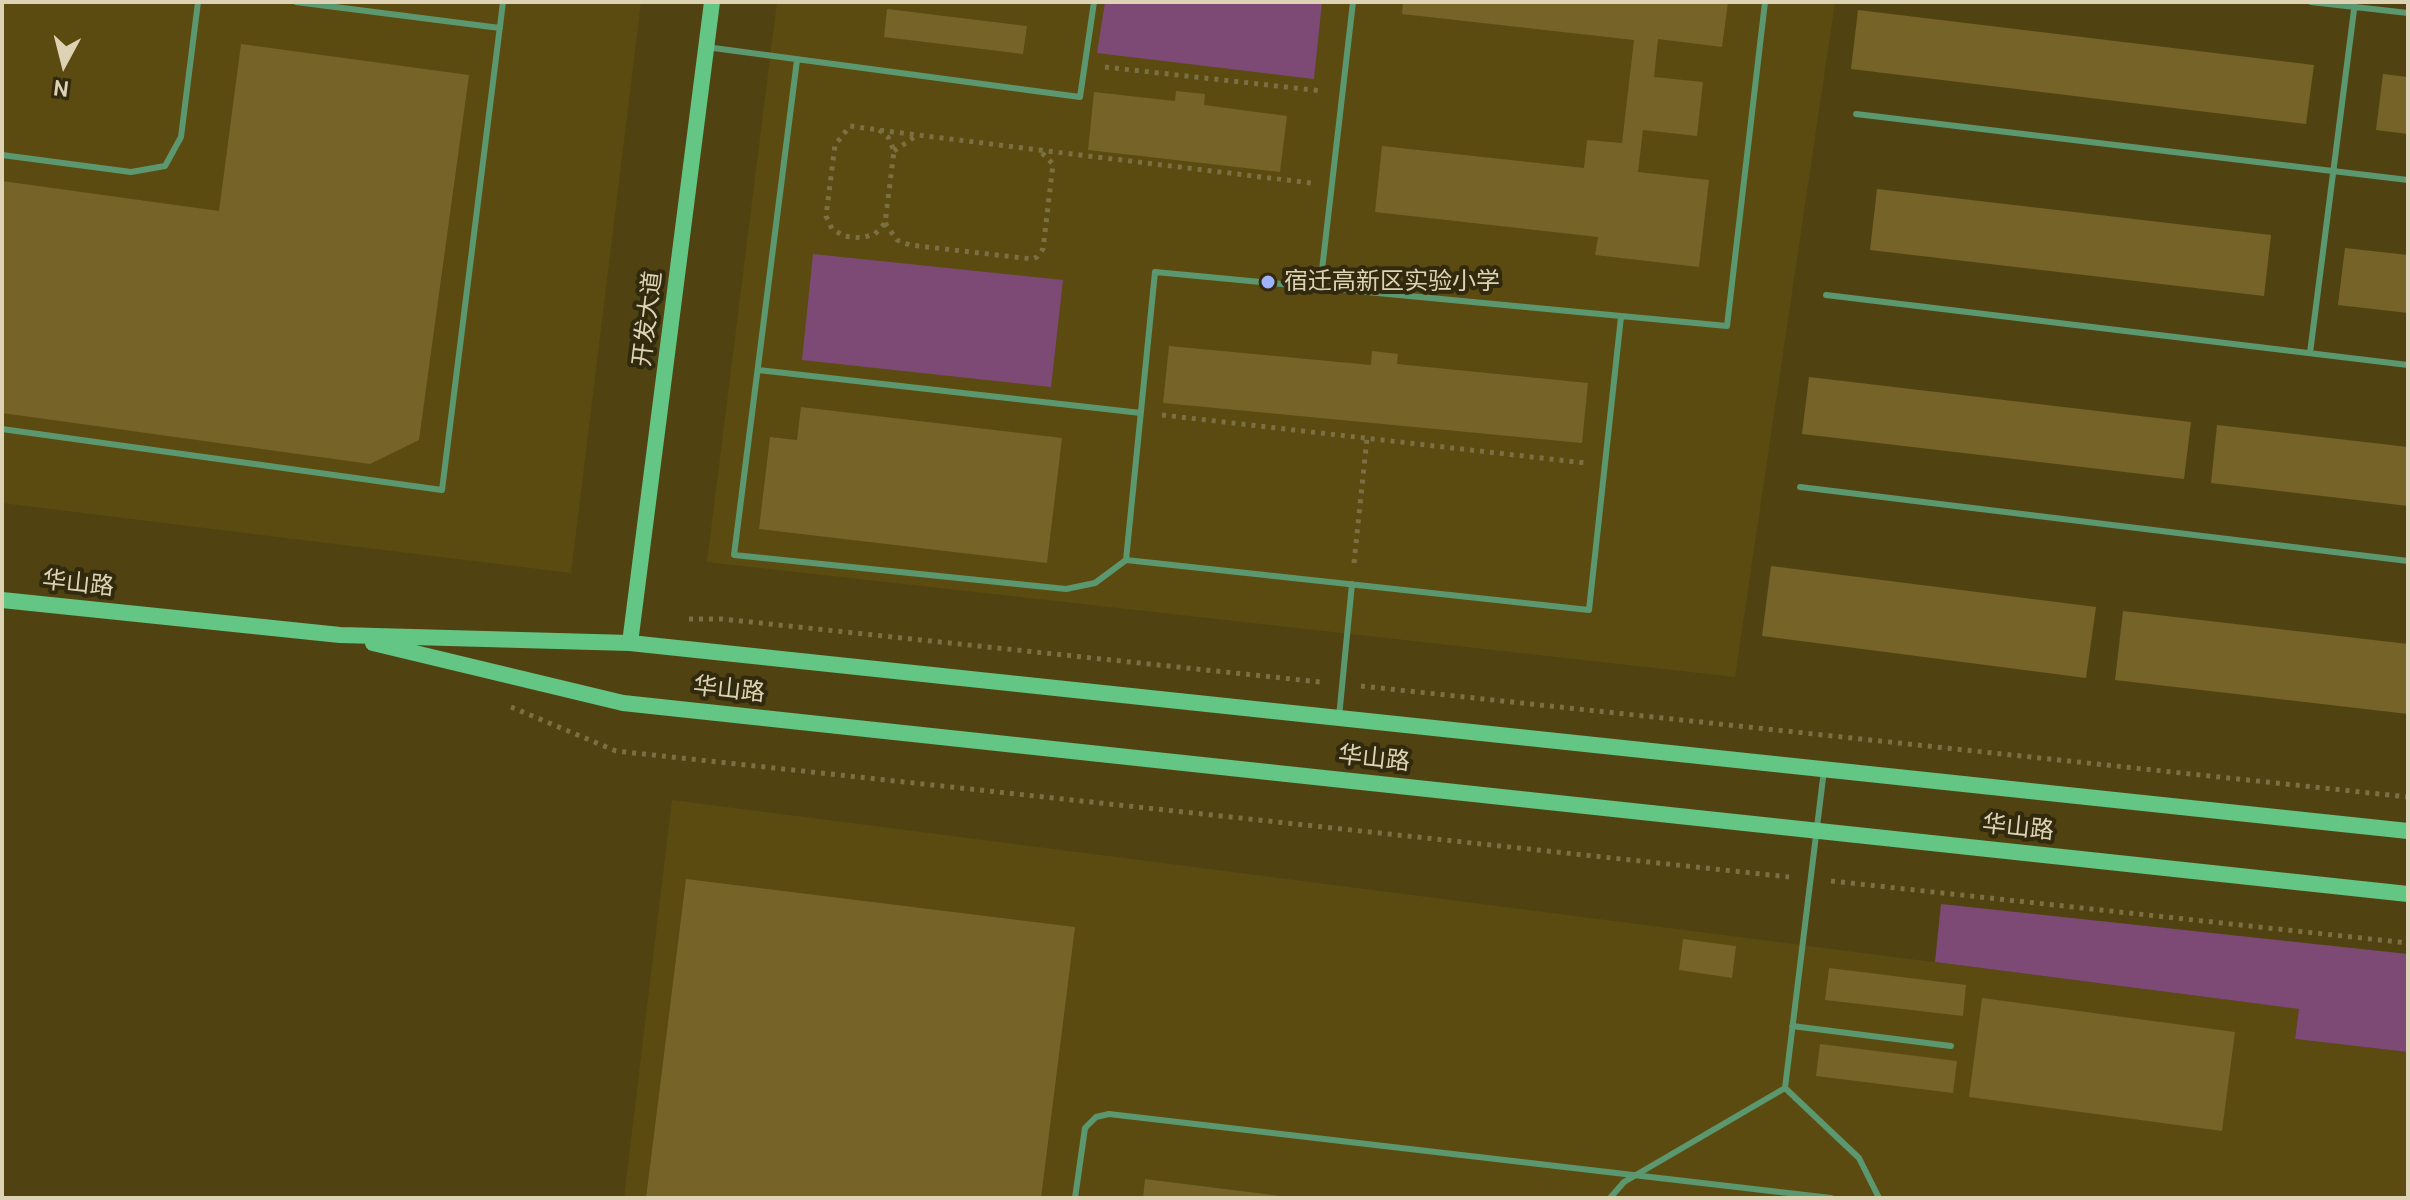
<!DOCTYPE html>
<html>
<head>
<meta charset="utf-8">
<style>
  body { margin:0 }
  #map { position:relative; width:2410px; height:1200px; overflow:hidden; background:#514311; font-family:Cabin,sans-serif }
  canvas { display:block }
  .frame { position:absolute; inset:0; border:4px solid #ddd3b4; pointer-events:none }
  .north { position:absolute; left:24px; top:24px; width:80px; height:80px; -webkit-text-stroke:6px #322a0f; paint-order:stroke; rotate:187deg; font-size:22px; font-weight:700; line-height:32px; text-align:center; color:#ddd3b4 }
  .north::after { content:''; display:block; margin:auto; width:28px; height:36px; background:#ddd3b4; clip-path:polygon(50% 0,100% 100%,50% 72%,0 100%) }
</style>
</head>
<body>
<div id="map">
<canvas width="2410" height="1200"></canvas>
<div class="frame"></div>
<div class="north">N</div>
</div>
<script>
const g = document.querySelector('canvas').getContext('2d');
g.lineJoin = 'round';
function fillPath(path, color) { g.fillStyle = color; g.fill(path, 'evenodd'); }
const toPath = rows => new Path2D(rows.map(r => 'M' + r).join(''));
function strokePath(path, color, width, dash) { g.strokeStyle = color; g.lineWidth = width; g.lineCap = dash ? 'butt' : 'round'; g.setLineDash(dash || []); g.stroke(path); }
function drawText(font, color, halo, rows, align = 'center') {
  g.font = font + ' Cabin,"Noto Sans SC",sans-serif'; g.lineWidth = 8; g.setLineDash([]); g.textBaseline = 'middle'; g.strokeStyle = halo; g.fillStyle = color; for (const [text, x, y, turn = 0] of rows) {
    g.save(); g.translate(x, y); g.rotate((+turn || 0) * Math.PI / 180); g.textAlign = isNaN(turn) ? turn : align; if (halo) g.strokeText(text, 0, 0); g.fillText(text, 0, 0); g.restore();
  }
}
const built = toPath([
  [2,2,641,2,571,573,2,503],
  [777,2,1835,2,1735,677,707,562],
  [672,800,2299,1009,2295,1039,2408,1052,2408,1198,624,1198]
]);
const green = toPath([
  [1105,2,1322,2,1314,79,1097,53],
  [813,254,1063,280,1051,387,802,360],
  [1941,904,2408,954,2408,1052,2295,1039,2299,1009,1935,962]
]);
const building = toPath([
  [1403,2,1728,2,1722,47,1658,39,1654,77,1703,82,1697,136,1643,130,1638,172,1709,180,1699,267,1595,255,1598,237,1375,212,1382,146,1584,168,1587,140,1622,143,1634,40,1402,14],
  [887,9,1027,26,1023,54,884,37],
  [1858,10,2314,65,2306,124,1851,69],
  [241,44,469,75,419,440,370,464,2,413,2,181,219,211],
  [2383,74,2408,77,2408,134,2376,130],
  [1176,91,1205,94,1204,105,1287,116,1280,172,1088,150,1094,92,1175,101],
  [1877,189,2271,235,2264,296,1870,250],
  [2345,248,2408,255,2408,313,2338,305],
  [1169,346,1371,365,1372,351,1398,354,1397,364,1588,383,1582,443,1163,403],
  [1809,377,2191,422,2184,479,1802,434],
  [801,407,1062,438,1047,563,759,529,770,437,797,440],
  [2217,425,2408,447,2408,506,2211,483],
  [1771,566,2096,607,2086,678,1762,636],
  [2123,611,2408,644,2408,714,2115,680],
  [686,879,1075,927,1041,1198,646,1198],
  [1683,939,1736,946,1732,978,1679,970],
  [1829,968,1966,985,1963,1016,1825,1000],
  [1982,998,2235,1032,2222,1131,1969,1097],
  [1820,1044,1957,1061,1953,1093,1816,1076],
  [1145,1179,1281,1196,1281,1198,1143,1198]
]);
const path = toPath([
  [1105,67,1322,91],
  [879,130,888,137,894,151,885,223,875,234,861,238,844,236,832,229,826,216,835,145,850,126,879,130,918,135,1039,150,1311,183],
  [894,151,916,136],
  [885,223,897,240,910,245,1032,259,1037,257,1043,249,1053,164,1039,150],
  [1162,415,1585,463],
  [1354,563,1367,438],
  [689,619,722,619,1320,682],
  [1361,686,2408,797],
  [511,707,616,751,1789,877],
  [1831,881,2408,943]
]);
const lane = toPath([
  [296,2,500,28],
  [2311,2,2408,13],
  [706,47,1080,97,1094,2],
  [797,60,734,555,1066,589,1095,583,1126,560],
  [1856,114,2408,180],
  [2,155,131,172,165,166,181,137,198,2],
  [1320,287,1353,2],
  [1826,295,2408,365],
  [1621,317,1589,610,1126,560,1155,272,1727,326,1765,2],
  [2310,353,2355,2],
  [758,370,1141,413],
  [2,429,442,490,503,2],
  [1800,487,2408,561],
  [1339,717,1352,584],
  [1792,1026,1951,1046],
  [1785,1088,1824,770],
  [1785,1088,1859,1158,1879,1198],
  [1075,1198,1085,1128,1096,1117,1109,1114,1831,1198],
  [1610,1198,1624,1182,1785,1088]
]);
const secondary = toPath([
  [2,600,340,635,630,643,2408,831],
  [373,643,623,703,2408,894],
  [630,643,712,2]
]);
const markers = [
  [1268,282,8,"#a0b3fd"]
];
const poiNames = [
  ["宿迁高新区实验小学",1284,282]
];
const streetNames = [
  ["开发大道",648,319,-83],
  ["华山路",78,584,6],
  ["华山路",729,690,6],
  ["华山路",1374,759,6],
  ["华山路",2018,828,6]
];
fillPath(built, '#5b4b11');
fillPath(green, '#7d4975');
fillPath(building, '#756328');
strokePath(path, '#7c6f43', 5, [4, 6]);
strokePath(lane, '#5c986f', 6);
strokePath(secondary, '#63c685', 16);
for (const [x, y, r, color] of markers) { const dot = new Path2D(); dot.arc(x, y, r, 0, 2 * Math.PI); g.fillStyle = color; g.fill(dot); strokePath(dot, '#322a0f', 3); }
drawText('24px', '#ddd3b4', '#322a0f', poiNames, 'left');
drawText('24px', '#ddd3b4', '#322a0f', streetNames);
</script>
</body>
</html>
